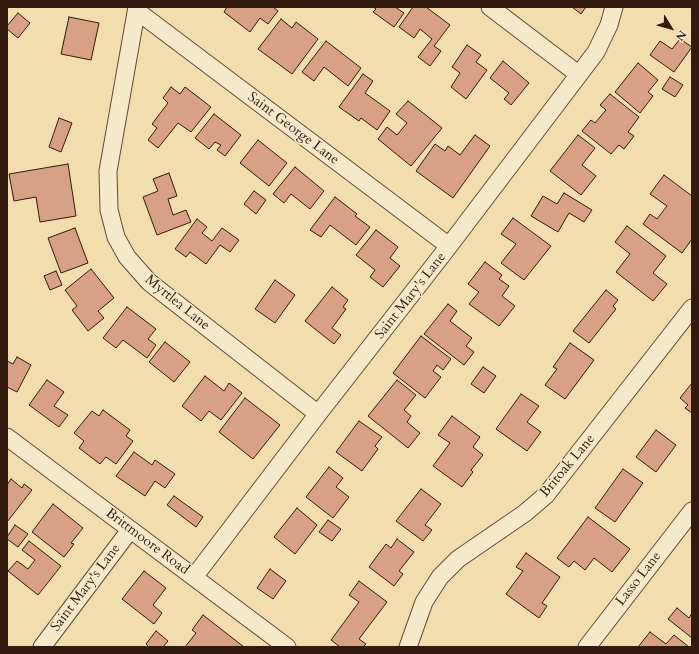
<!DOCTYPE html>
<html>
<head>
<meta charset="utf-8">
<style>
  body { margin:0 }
  #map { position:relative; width:699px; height:654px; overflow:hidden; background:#f1ddae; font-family:Cardo,serif }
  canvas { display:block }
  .frame { position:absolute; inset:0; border:8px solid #321a0f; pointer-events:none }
  .north { position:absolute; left:651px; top:8px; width:40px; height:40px; -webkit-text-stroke:3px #f6e9ca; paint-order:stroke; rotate:127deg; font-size:11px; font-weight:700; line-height:16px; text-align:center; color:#321a0f }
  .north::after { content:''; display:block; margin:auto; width:14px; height:18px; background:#321a0f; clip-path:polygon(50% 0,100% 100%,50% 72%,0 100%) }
</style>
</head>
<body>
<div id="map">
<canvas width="699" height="654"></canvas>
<div class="frame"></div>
<div class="north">N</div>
</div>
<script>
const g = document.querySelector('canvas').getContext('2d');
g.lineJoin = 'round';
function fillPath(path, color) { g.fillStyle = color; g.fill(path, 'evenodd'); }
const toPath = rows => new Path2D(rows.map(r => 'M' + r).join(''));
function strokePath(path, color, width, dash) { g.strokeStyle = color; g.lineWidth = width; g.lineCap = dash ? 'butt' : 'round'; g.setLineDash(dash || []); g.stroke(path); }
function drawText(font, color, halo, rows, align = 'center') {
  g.font = font + ' Cardo,serif'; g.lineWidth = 3; g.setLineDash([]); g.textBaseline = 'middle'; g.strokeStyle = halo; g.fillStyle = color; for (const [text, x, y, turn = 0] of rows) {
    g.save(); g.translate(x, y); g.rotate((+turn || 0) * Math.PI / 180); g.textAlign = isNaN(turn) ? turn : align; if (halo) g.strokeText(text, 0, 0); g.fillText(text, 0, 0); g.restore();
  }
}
const building = toPath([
  [227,7,273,7,278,11,268,24,260,18,250,32,224,12,227,7],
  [373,7,395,7,404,13,394,27,373,12,376,9,373,7],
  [413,7,426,7,450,25,434,46,441,51,430,66,418,57,432,39,420,29,414,38,399,27,413,7],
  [572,7,586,7,581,14,572,7],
  [18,13,30,23,18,38,7,29,7,26,18,13],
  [69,17,99,23,91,60,61,54,69,17],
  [281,19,292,28,296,22,318,39,292,74,258,49,281,19],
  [680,39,692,47,674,72,650,55,660,41,672,49,680,39],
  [326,41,361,68,348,86,324,67,314,81,302,72,326,41],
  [467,45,481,55,476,62,487,70,466,99,451,87,460,73,452,67,467,45],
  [503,61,529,83,511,105,504,99,509,93,490,78,503,61],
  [638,63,658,80,648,92,653,96,640,113,615,92,638,63],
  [363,74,373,81,365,93,390,111,377,130,361,118,359,121,339,107,363,74],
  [670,77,683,85,675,97,662,89,670,77],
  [171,87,180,94,185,87,211,107,191,132,178,123,158,148,148,140,157,128,152,124,168,103,163,98,171,87],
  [610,94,639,117,628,132,634,136,624,149,619,145,611,154,582,131,591,120,595,123,606,110,600,105,610,94],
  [408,101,442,128,411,166,378,139,387,127,397,135,407,123,396,114,408,101],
  [214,114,241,135,225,156,217,150,221,145,215,142,209,149,195,138,214,114],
  [59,118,72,123,61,152,49,147,59,118],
  [475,135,490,146,453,198,416,171,435,144,445,151,448,146,460,155,475,135],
  [578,135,595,148,582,165,596,176,581,195,550,171,578,135],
  [258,140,287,163,269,186,240,163,258,140],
  [68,164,76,216,40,222,36,197,14,201,9,174,68,164],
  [295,167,324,191,310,209,291,194,284,203,273,194,295,167],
  [169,173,177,196,168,199,173,215,186,210,191,222,157,235,143,197,158,191,153,179,169,173],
  [664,175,692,196,692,239,682,253,643,224,650,214,657,219,667,206,650,194,664,175],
  [254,191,266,200,256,214,244,204,254,191],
  [564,193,592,210,584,222,569,213,558,232,531,216,543,196,557,204,564,193],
  [335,197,357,214,355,216,370,227,356,245,330,225,321,237,310,230,335,197],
  [513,218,551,246,524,280,501,263,516,244,501,234,513,218],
  [197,219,207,227,202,233,212,241,222,228,239,240,230,252,220,245,206,264,190,252,186,257,175,249,197,219],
  [627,226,666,256,653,273,667,284,653,301,616,272,630,254,615,242,627,226],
  [75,228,88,263,61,273,48,238,75,228],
  [376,230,398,247,390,258,400,266,383,287,370,277,375,270,356,255,376,230],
  [485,262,502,275,499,279,509,286,502,296,515,306,499,326,469,304,479,292,468,284,485,262],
  [91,269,114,298,98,311,104,318,88,331,72,310,77,306,65,290,91,269],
  [56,271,62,285,50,290,44,276,56,271],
  [275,280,295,295,275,323,255,309,275,280],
  [332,287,348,300,343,307,346,309,332,328,341,335,334,344,305,321,332,287],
  [606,290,618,300,613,306,616,309,589,343,573,331,606,290],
  [448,304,457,311,450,321,472,338,466,346,474,352,464,365,424,334,448,304],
  [127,307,156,329,148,339,156,345,147,358,123,340,116,348,103,338,127,307],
  [421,336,451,359,443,370,437,365,433,371,441,377,425,398,393,373,421,336],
  [165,342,190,362,174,382,149,362,165,342],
  [570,343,594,360,565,399,545,385,557,369,553,367,570,343],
  [17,357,31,365,17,392,7,387,7,361,13,364,17,357],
  [483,367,496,376,484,393,471,384,483,367],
  [205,376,224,391,229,383,242,393,221,420,209,411,201,421,182,406,205,376],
  [47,380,64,392,54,406,68,415,59,427,29,405,47,380],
  [397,380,416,395,404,410,411,416,407,422,420,433,408,448,368,416,397,380],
  [692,383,692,413,685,408,688,405,680,398,692,383],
  [521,394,539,406,527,422,541,432,527,451,496,429,521,394],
  [245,398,280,425,253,459,219,432,245,398],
  [103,410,130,430,126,436,133,441,116,464,106,457,100,464,79,448,84,441,74,433,92,411,99,416,103,410],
  [452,416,480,437,473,447,483,455,471,470,473,472,462,487,433,466,450,443,438,435,452,416],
  [359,421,382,437,375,446,378,449,362,471,336,452,359,421],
  [656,430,676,445,656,472,636,457,656,430],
  [134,452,152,465,155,460,175,474,165,488,155,481,145,496,116,476,134,452],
  [329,467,343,478,336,487,349,497,333,518,306,497,329,467],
  [623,469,643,483,615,522,595,508,623,469],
  [11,479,22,488,24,484,32,490,7,522,7,485,11,479],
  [421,489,441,504,425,525,432,530,423,541,396,521,421,489],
  [174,496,203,517,196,527,167,505,174,496],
  [53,504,83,528,71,543,74,544,64,557,32,532,53,504],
  [297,508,317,525,295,554,274,537,297,508],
  [588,517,630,549,612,572,594,558,585,570,574,561,569,567,557,558,588,517],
  [328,520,341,529,332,541,319,532,328,520],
  [15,525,28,534,18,547,7,539,7,537,15,525],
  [397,539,414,552,399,571,403,574,394,586,369,567,386,544,391,548,397,539],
  [29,541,61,566,38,595,8,571,17,561,28,569,35,560,22,550,29,541],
  [526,553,560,577,542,603,547,606,539,618,506,594,523,571,516,567,526,553],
  [270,569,286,581,273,599,257,588,270,569],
  [144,571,166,588,153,605,162,613,154,624,122,599,144,571],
  [359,581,387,602,359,639,366,644,363,647,340,647,331,640,359,602,349,595,359,581],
  [677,608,689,618,692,613,692,638,668,619,677,608],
  [203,615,244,647,185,647,196,633,192,630,203,615],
  [156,631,168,641,163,647,149,647,146,644,156,631],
  [650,632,666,644,674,635,689,647,638,647,650,632]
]);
const minor = toPath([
  [137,7,108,171,109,210,116,237,127,257,149,282,318,414],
  [490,7,578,74],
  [137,11,449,246],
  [7,437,287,647],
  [194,577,318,414,449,246,596,52,609,25,614,7],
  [42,647,130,530],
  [408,647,424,602,440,577,458,559,525,513,546,495,692,308],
  [587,647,692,511]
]);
const streetNames = [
  ["Saint George Lane",293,129,37],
  ["Saint Mary's Lane",411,296,-52],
  ["Myrtlea Lane",177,303,39],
  ["Britoak Lane",568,466,-50],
  ["Brittmoore Road",147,542,37],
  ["Lasso Lane",639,579,-52],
  ["Saint Mary's Lane",86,588,-53]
];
fillPath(building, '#d8a084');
strokePath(building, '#321a0f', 1);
strokePath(minor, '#624b37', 19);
strokePath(minor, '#f6e9ca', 17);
drawText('14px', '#321a0f', '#f6e9ca', streetNames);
</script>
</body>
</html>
